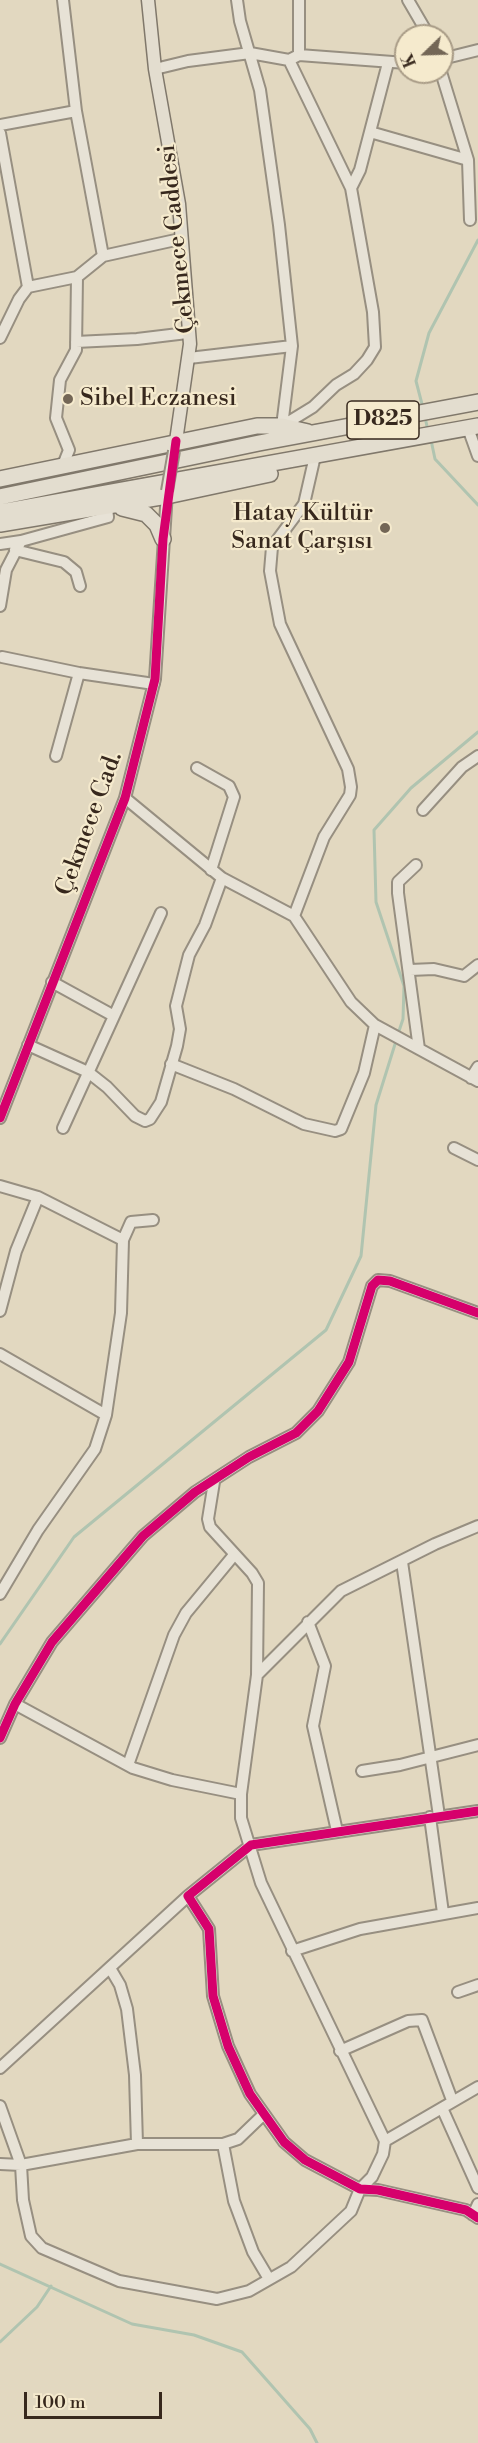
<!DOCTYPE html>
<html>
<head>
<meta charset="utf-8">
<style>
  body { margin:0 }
  #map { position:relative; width:478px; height:2443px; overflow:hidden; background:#e2d8c0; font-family:"Libre Bodoni",serif }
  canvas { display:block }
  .north { position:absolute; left:394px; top:24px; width:60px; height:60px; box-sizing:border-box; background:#f5eacd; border:2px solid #a99c87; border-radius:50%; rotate:247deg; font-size:16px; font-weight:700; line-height:24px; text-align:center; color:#37281d }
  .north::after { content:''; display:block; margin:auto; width:21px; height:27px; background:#736656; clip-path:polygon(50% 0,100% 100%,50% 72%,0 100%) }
  .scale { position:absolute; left:24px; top:2392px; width:138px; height:27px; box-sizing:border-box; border:3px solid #37281d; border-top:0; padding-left:8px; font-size:18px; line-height:21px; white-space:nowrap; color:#37281d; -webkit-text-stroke:4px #f5eacd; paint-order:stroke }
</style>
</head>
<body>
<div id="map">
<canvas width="478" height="2443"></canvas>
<div class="north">K</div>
<div class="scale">100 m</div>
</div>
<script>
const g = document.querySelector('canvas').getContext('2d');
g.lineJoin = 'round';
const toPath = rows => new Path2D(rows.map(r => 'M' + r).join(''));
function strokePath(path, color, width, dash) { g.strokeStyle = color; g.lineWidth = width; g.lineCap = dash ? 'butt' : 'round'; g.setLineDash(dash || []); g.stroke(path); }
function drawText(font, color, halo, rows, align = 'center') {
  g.font = font + ' "Libre Bodoni",serif'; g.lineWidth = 4.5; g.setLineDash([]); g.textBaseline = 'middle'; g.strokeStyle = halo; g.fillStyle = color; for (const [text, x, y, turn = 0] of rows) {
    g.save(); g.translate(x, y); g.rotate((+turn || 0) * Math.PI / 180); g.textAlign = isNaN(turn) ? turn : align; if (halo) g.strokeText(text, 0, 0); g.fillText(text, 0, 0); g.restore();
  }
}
const stream = toPath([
  [423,408,416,381,429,333,478,240],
  [425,417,428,431],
  [431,440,435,459,478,505],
  [398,1034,403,1019,404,986,376,902,374,830,411,788,478,732],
  [0,1644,74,1537,326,1330,361,1256,376,1105,396,1041],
  [0,2264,132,2324,194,2335,242,2352,310,2429,317,2443],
  [0,2342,37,2307,51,2286]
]);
const minor = toPath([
  [63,0,76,111,103,256],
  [408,0,429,36],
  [299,55,299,0],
  [442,59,478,50],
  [289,60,351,188],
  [155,69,188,61,250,53,289,60,299,55,406,63],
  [441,72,468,160,470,220],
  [0,125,76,111],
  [370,132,468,160],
  [0,133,28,287,19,299,0,338],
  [28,287,77,277,103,256,180,239],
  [76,342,137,339,187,333],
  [189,358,292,346,279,225,260,90,240,21,237,0],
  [282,426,313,407,336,385,354,374,367,360,375,347,373,312,351,188,360,170,388,63],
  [282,426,292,346],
  [468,428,478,456],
  [63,465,69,450,56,418,60,380,76,350,77,277],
  [0,544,21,541],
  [15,550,64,562,76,572,80,586],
  [0,606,6,570,21,541,108,517,107,507],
  [2,657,79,673,154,684],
  [56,756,79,673],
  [197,768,229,786,234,797,211,870],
  [125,798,222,878,294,916,351,1002,375,1025,478,1081],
  [423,810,462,767,478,756],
  [416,865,398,882,398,893,419,1049],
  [294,916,324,837,350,795,351,787,348,769,280,624,270,571,272,547,304,504,315,456],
  [410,970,434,969,464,976,478,965],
  [52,982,114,1016],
  [28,1045,88,1072,107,1087,135,1116,145,1121,150,1119,161,1102,177,1046,180,1029,176,1006,189,955,205,925,222,878],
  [171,1064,234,1089,304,1124,335,1131,341,1129,364,1073,375,1025],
  [471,1078,478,1067],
  [0,1118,125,798,155,679,167,492],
  [63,1128,161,913],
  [454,1148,478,1160],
  [0,1186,38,1197,123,1240],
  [0,1311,16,1251,38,1197],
  [0,1354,106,1415],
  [214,1482,208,1519,210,1527,252,1573,258,1583,257,1675],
  [402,1562,439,1816],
  [0,1594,38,1530,95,1449,106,1415,121,1313,123,1240,131,1222,153,1220],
  [308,1622,325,1666,313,1726,337,1831],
  [15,1704,133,1768,172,1780,241,1794],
  [0,1738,15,1704,52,1642,143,1536,195,1492,249,1457,296,1433,318,1411,349,1362,372,1286,378,1280,390,1281,478,1313],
  [128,1765,174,1635,186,1613,234,1555],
  [362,1771,400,1765,478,1745],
  [478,1811,251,1845,188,1896,209,1929,213,1996,228,2046,250,2094,284,2142,305,2160,360,2189,378,2190,466,2210,478,2218],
  [430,1817,443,1913],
  [292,1951,360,1929,478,1908],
  [110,1968,120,1985,127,2009,135,2075,137,2144],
  [458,1992,478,1985],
  [340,2051,408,2021,422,2020,452,2100],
  [0,2068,188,1896],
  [0,2106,21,2165,23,2200,31,2236,42,2248,119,2281,217,2299,249,2291,291,2267,351,2211,360,2189,372,2177,383,2154,385,2141,478,2087],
  [442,2108,478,2188],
  [385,2141,261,1883,241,1818,241,1794,257,1675,341,1591,435,1544,478,1526],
  [223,2144,234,2201,253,2252,269,2279],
  [0,2164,21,2165,137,2144,223,2144,238,2139,264,2114],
  [473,2215,478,2204]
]);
const major = toPath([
  [148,0,155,69,179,204,190,344,176,441]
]);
const highway = toPath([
  [0,479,257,426,282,426,308,432],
  [0,497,259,443,478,402],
  [122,508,146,514,157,525,163,539],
  [0,512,478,426],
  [0,524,167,496,270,474]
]);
const minorBridge = toPath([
  [167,491,174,451]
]);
const cycleway = toPath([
  [0,1118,125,798,155,679,163,539,176,441],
  [0,1738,15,1704,52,1642,143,1536,195,1492,249,1457,296,1433,318,1411,349,1362,372,1286,378,1280,390,1281,478,1313],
  [478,1811,251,1845,188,1896,209,1929,213,1996,228,2046,250,2094,284,2142,305,2160,360,2189,378,2190,466,2210,478,2218]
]);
const markers = [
  [68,399,6,"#736656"],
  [385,528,6,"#736656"]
];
const shields = [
  [383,420,72]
];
const shieldNames = [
  ["D825",383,420]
];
const streetNames = [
  ["Çekmece Caddesi",178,239,-96],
  ["Çekmece Cad.",90,824,-70]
];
const poiNames = [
  ["Sibel Eczanesi",80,399],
  ["Hatay Kültür",373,514,"right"],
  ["Sanat Çarşısı",373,542,"right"]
];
strokePath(stream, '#b0c4b0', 3);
strokePath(minor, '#978f81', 14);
strokePath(major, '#80786b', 15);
strokePath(highway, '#80786b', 18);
strokePath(minor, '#e7e2d6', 10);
strokePath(major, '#e3ddcf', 12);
strokePath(highway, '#e3ddcf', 15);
strokePath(minorBridge, '#978f81', 14, []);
strokePath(minorBridge, '#e7e2d6', 10);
strokePath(cycleway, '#d6006c', 9);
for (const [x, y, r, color] of markers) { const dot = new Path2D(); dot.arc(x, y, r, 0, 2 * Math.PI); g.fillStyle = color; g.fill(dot); strokePath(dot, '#f5eacd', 2); }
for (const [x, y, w] of shields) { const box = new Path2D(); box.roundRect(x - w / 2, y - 19, w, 38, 4.5); g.fillStyle = '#f5eacd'; g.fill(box); strokePath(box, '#37281d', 1.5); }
drawText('bold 22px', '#37281d', null, shieldNames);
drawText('24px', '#37281d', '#f5eacd', streetNames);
drawText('24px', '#37281d', '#f5eacd', poiNames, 'left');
</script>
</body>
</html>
